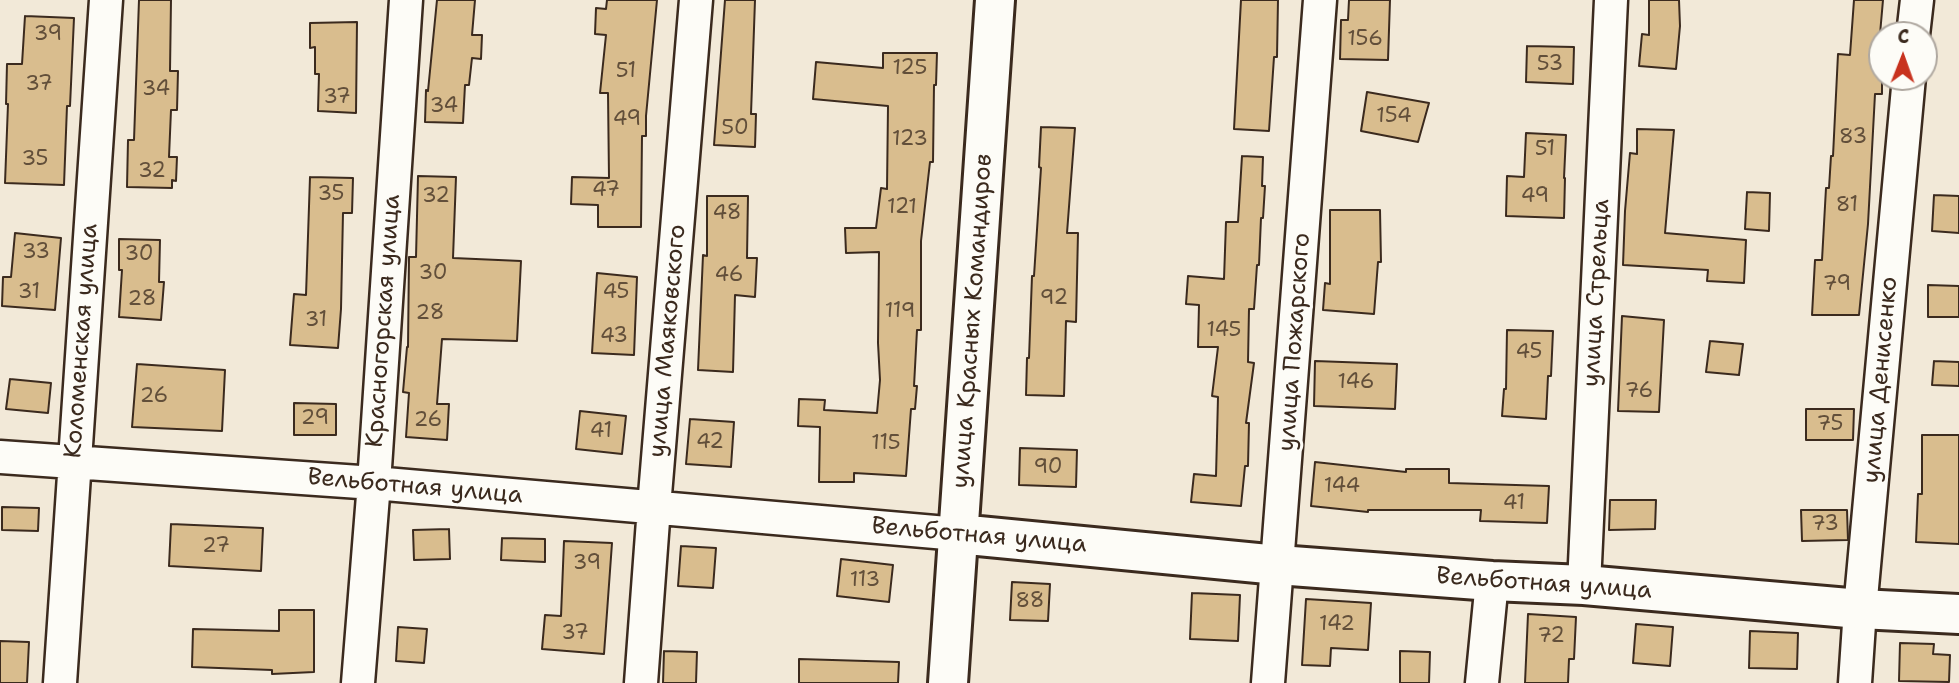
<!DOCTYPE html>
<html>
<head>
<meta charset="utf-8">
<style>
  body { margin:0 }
  #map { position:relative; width:1959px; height:683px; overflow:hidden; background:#f2e9d8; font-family:"Shantell Sans",sans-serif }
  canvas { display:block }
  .north { position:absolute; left:1868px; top:21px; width:70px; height:70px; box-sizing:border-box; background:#fdfcf7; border:2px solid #afa8a0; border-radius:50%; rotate:1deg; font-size:19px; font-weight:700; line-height:28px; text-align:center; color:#3b2a1e }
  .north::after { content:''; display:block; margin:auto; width:24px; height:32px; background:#c8321e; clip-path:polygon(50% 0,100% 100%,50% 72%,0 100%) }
</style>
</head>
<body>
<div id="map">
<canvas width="1959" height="683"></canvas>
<div class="north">С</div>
</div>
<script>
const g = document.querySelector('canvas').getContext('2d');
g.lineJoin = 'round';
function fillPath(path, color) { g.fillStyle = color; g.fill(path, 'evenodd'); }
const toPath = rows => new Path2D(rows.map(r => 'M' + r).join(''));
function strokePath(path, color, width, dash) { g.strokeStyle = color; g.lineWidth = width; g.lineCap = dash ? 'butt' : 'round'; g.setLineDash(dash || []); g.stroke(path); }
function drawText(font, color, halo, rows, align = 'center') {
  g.font = font + ' "Shantell Sans",sans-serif'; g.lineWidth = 6; g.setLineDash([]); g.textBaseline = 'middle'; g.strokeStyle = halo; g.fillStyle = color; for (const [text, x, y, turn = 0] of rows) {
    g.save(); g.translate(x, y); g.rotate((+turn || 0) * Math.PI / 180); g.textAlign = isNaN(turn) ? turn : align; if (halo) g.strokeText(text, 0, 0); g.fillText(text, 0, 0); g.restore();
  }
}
const building = toPath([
  [139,0,171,0,170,71,178,71,177,110,171,110,169,157,177,157,176,181,172,180,172,188,127,187,128,140,134,140,139,0],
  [437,0,475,0,472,35,482,35,481,59,472,58,469,85,465,85,463,123,425,122,426,90,428,91,437,0],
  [607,0,657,0,646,116,646,136,642,136,641,227,598,227,598,205,571,204,572,177,609,178,608,93,600,93,606,35,595,34,596,8,606,9,607,0],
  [725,0,755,0,751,114,756,114,755,147,714,145,725,0],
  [1241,0,1278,0,1277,57,1274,57,1269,131,1234,129,1241,0],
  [1349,0,1390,0,1388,60,1340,59,1341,20,1348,20,1349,0],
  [1649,0,1679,0,1680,26,1676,69,1639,66,1642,34,1649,35,1649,0],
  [1854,0,1883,0,1878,57,1882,57,1882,94,1875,94,1868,224,1859,315,1812,315,1815,260,1822,260,1826,188,1829,188,1831,156,1833,156,1838,54,1850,55,1854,0],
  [25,16,74,18,70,106,67,106,64,185,5,183,8,104,6,104,7,64,22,64,25,16],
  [357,22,356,113,318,111,319,74,315,74,315,47,310,48,310,23,357,22],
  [1527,46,1574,47,1573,84,1526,82,1527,46],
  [883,53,937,53,936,85,934,85,933,162,930,162,921,241,921,330,917,330,914,386,917,386,915,409,911,409,906,476,854,473,854,482,819,482,820,427,798,426,799,399,825,400,824,410,877,413,880,380,878,343,879,252,846,253,845,228,876,228,881,188,887,189,888,106,813,99,816,62,883,68,883,53],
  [1367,92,1429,103,1418,142,1361,131,1367,92],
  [1041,127,1075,128,1067,233,1078,233,1076,322,1066,321,1064,396,1026,395,1027,358,1029,358,1032,276,1034,276,1041,168,1039,167,1041,127],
  [1637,129,1674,130,1665,233,1746,240,1744,283,1707,281,1708,270,1623,265,1625,211,1630,153,1637,154,1637,129],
  [1526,133,1566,135,1564,178,1565,178,1564,218,1506,216,1507,176,1524,177,1526,133],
  [1242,156,1263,157,1262,186,1265,186,1263,218,1261,218,1259,265,1257,265,1254,309,1249,309,1248,362,1254,363,1246,423,1249,423,1248,466,1245,466,1241,506,1191,502,1194,474,1216,476,1218,397,1212,396,1218,347,1198,347,1199,305,1186,304,1188,276,1224,279,1226,222,1238,222,1242,156],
  [418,176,456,177,453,258,521,261,517,341,442,339,437,404,449,404,447,440,406,437,409,393,403,392,407,347,408,347,409,257,416,257,418,176],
  [310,177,353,178,352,213,343,213,341,309,338,348,290,345,294,294,306,295,310,177],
  [1747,192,1770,193,1769,231,1745,229,1747,192],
  [1934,195,1959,196,1959,233,1932,231,1934,195],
  [707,196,748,196,747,258,757,258,755,297,735,295,733,372,698,370,703,255,707,256,707,196],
  [1330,210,1380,210,1381,262,1378,262,1374,314,1323,310,1325,283,1330,284,1330,210],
  [15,233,61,238,55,310,2,306,3,277,11,277,15,233],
  [119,239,160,240,159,282,164,282,161,320,119,317,122,270,119,270,119,239],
  [597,273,637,277,634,355,592,353,597,273],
  [1928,285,1959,286,1959,317,1928,317,1928,285],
  [1622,316,1664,320,1659,412,1618,411,1622,316],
  [1507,330,1553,331,1551,376,1548,376,1546,419,1502,416,1504,389,1506,389,1507,330],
  [1710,341,1743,344,1739,375,1706,372,1710,341],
  [1315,361,1397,364,1395,409,1314,406,1315,361],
  [1934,361,1959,362,1959,386,1932,385,1934,361],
  [137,364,225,370,222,431,132,427,137,364],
  [10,379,51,383,48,413,6,409,10,379],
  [294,403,336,404,336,435,294,435,294,403],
  [1806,409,1854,409,1853,440,1806,440,1806,409],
  [580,411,626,416,622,454,576,449,580,411],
  [690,419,734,422,731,467,686,464,690,419],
  [1922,435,1959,435,1959,544,1916,542,1918,494,1922,494,1922,435],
  [1020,448,1077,450,1076,487,1019,485,1020,448],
  [1315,462,1406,472,1406,469,1449,469,1449,483,1549,486,1547,523,1480,521,1481,510,1368,510,1368,512,1311,506,1315,462],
  [1610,500,1656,500,1655,529,1609,530,1610,500],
  [2,507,39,508,38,531,2,530,2,507],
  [1801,510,1847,510,1848,540,1802,541,1801,510],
  [171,524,263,528,261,571,169,566,171,524],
  [449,529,450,559,414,560,413,530,449,529],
  [502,538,545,539,545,562,501,560,502,538],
  [564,541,612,543,604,654,542,649,545,615,561,616,564,541],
  [681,546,716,548,713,588,678,586,681,546],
  [841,559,893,565,889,602,837,596,841,559],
  [1012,582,1050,584,1048,621,1010,620,1012,582],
  [1192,593,1240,595,1238,641,1190,639,1192,593],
  [1306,599,1371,603,1368,650,1331,648,1330,666,1302,665,1306,599],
  [279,610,314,610,314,672,272,674,272,670,192,667,193,629,279,631,279,610],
  [1528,614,1576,617,1574,659,1569,659,1568,683,1525,683,1528,614],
  [1636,624,1673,627,1670,666,1633,663,1636,624],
  [398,627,427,629,424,663,396,661,398,627],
  [1750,631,1798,633,1797,669,1749,668,1750,631],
  [0,641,29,642,27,683,0,683,0,641],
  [1900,643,1934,644,1933,654,1950,655,1949,682,1899,681,1900,643],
  [664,651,697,652,696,683,663,683,664,651],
  [1400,651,1430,652,1429,683,1400,683,1400,651],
  [799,659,899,662,898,683,799,683,799,659]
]);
const minor = toPath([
  [1913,35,1917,0],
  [0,457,374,483,958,534],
  [1584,585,1611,0],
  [60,683,106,0],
  [358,683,374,483,406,0],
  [641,683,654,507,696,0],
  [1268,683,1320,0],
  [1482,683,1492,581],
  [1855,683,1860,609,1909,77]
]);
const tertiary = toPath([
  [958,534,1278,565,1492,581,1584,585,1860,609,1959,614],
  [948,683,995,0]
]);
const numberNames = [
  ["39",48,35],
  ["156",1365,40],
  ["53",1550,65],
  ["125",910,69],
  ["51",626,72],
  ["37",39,85],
  ["34",156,90],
  ["37",337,98],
  ["34",444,107],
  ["154",1394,117],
  ["49",627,120],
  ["50",735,129],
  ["83",1853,138],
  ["123",910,140],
  ["51",1545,150],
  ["35",35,160],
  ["32",152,172],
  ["47",606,191],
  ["35",331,195],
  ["32",436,197],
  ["49",1535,197],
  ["81",1847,206],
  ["121",902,208],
  ["48",727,214],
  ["33",36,253],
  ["30",139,255],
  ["30",433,274],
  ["46",729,276],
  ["79",1837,285],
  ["31",29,293],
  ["45",616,293],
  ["92",1054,299],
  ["28",142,300],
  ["119",900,312],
  ["28",430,314],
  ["31",316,321],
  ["145",1224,331],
  ["43",614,337],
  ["45",1529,353],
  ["146",1356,383],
  ["76",1639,392],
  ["26",154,397],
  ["29",315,419],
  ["26",428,421],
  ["75",1830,425],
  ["41",601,432],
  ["42",710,443],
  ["115",886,444],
  ["90",1048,468],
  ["144",1342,487],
  ["41",1514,504],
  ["73",1825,525],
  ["27",216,547],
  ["39",587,564],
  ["113",865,581],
  ["88",1030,602],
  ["142",1337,625],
  ["37",575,634],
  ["72",1551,637]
];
const streetNames = [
  ["улица Стрельца",1597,293,-87],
  ["Красногорская улица",384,321,-86],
  ["улица Красных Командиров",973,321,-86],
  ["Коломенская улица",82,341,-86],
  ["улица Маяковского",668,341,-85],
  ["улица Пожарского",1295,342,-86],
  ["улица Денисенко",1881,380,-85],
  ["Вельботная улица",415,487,5],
  ["Вельботная улица",979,536,5],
  ["Вельботная улица",1544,584,4]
];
fillPath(building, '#d9bd8e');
strokePath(building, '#3b2a1e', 2);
strokePath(minor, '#3b2a1e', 37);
strokePath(tertiary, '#3b2a1e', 44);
strokePath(minor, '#fdfcf7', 32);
strokePath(tertiary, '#fdfcf7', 38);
drawText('21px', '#624f3a', null, numberNames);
drawText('24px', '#3b2a1e', '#fdfcf7', streetNames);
</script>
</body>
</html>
